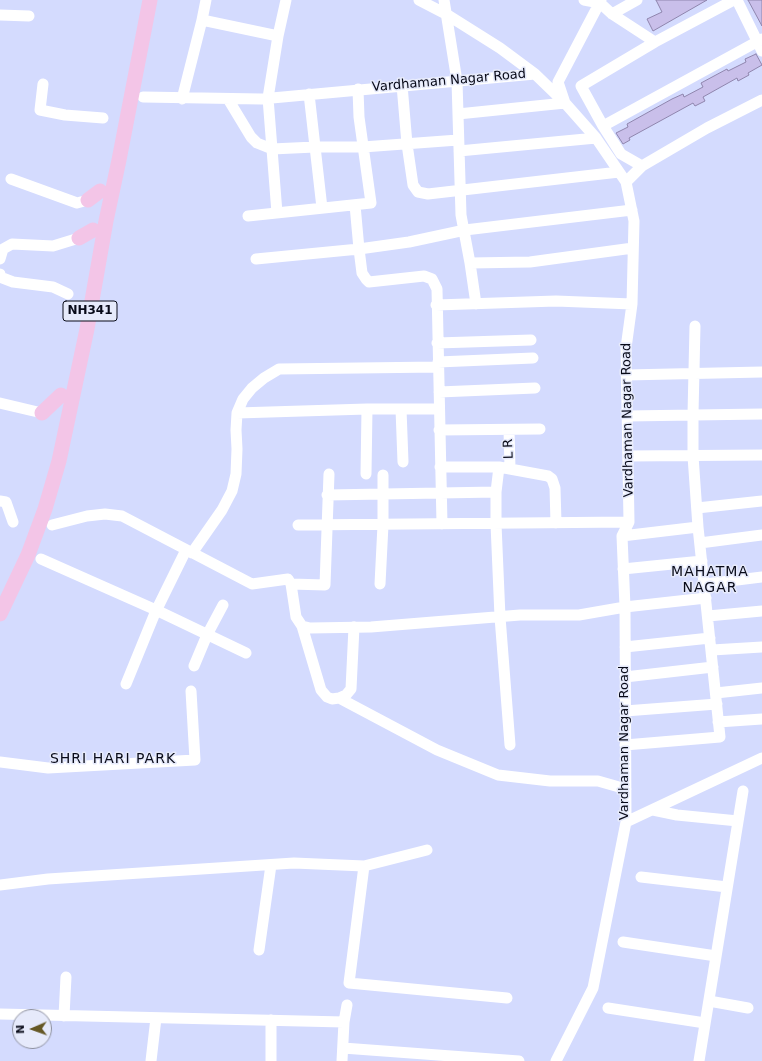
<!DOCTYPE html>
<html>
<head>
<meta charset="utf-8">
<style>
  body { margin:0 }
  #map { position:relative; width:762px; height:1061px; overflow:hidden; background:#d4dbfe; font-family:"DejaVu Sans",sans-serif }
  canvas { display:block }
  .north { position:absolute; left:12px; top:1009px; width:40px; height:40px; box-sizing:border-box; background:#e6eafb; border:1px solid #8d90a0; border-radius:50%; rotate:268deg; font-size:11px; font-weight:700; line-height:16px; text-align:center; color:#080a18 }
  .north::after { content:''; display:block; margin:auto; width:14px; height:18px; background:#655825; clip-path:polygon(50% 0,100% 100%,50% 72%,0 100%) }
</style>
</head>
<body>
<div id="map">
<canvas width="762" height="1061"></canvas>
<div class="north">N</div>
</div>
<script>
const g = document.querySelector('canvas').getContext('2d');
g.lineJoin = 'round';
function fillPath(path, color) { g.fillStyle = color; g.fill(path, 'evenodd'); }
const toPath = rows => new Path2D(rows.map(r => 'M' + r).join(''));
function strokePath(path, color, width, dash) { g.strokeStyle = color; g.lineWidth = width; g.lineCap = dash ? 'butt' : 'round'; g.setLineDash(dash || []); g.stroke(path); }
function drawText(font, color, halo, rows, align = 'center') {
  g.font = font + ' "DejaVu Sans",sans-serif'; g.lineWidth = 3; g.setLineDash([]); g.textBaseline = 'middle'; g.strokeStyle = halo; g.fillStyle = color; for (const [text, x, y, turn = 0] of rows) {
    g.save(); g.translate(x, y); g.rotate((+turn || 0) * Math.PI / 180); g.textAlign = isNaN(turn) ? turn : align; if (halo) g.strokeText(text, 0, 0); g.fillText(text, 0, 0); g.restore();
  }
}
const building = toPath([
  [656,0,707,0,653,31,647,19,662,12,656,0],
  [748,0,762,0,762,26,748,0],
  [756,54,762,65,748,73,749,75,738,81,737,78,703,97,705,101,695,106,693,103,629,138,630,140,623,144,616,133,628,127,627,124,672,99,683,94,684,97,703,87,701,83,727,69,728,71,746,62,745,59,756,54]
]);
const minor = toPath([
  [206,0,202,20,278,36],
  [419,0,446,14,500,48,535,74],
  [444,0,457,81,461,215,470,263,476,304],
  [584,0,600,3,612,14,655,42],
  [737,0,762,51],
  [612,14,637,0],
  [0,15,29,16],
  [43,84,40,110,65,115,103,118],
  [402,85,407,144,413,185,418,192,428,194,619,172],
  [309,94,322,208],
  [143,97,261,99,535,74,565,103,596,138,626,182,634,221,632,304,626,348,629,522,622,536,625,607,626,822,593,988,556,1061],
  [182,99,202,20],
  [228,99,251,137,257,143,272,149,315,147,363,147,458,140],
  [458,114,565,103,558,82,601,0],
  [603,126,762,39],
  [459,151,596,138],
  [642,166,621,154,603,126,581,86,655,42,734,0],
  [11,179,77,203,88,200],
  [626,182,642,166,707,128,762,100],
  [355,205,359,249,409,242,465,230,632,210],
  [277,213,268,98,278,36,286,0],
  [248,216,371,203,359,117,358,89],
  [0,259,3,249,12,244,53,246,79,238],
  [256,259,359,249,362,273,366,279,369,282,424,276,432,279,437,289,442,524],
  [470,263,530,262,633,248],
  [0,274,0,277,13,282,53,287,68,294],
  [436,305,556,301,632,304],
  [437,343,531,340],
  [438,362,533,358],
  [626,375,762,372],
  [439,392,535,388],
  [0,403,42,413],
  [401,409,403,462],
  [237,413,367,409,439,409],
  [627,416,762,414],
  [439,430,540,429],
  [509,430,510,468],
  [628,456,762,455],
  [440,467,499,467,548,476,552,479,555,488,556,523],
  [499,467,496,492,496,524,500,617,510,745],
  [366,474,367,409],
  [327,495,496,492],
  [0,501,6,502,13,522],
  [697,508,762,501],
  [52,525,87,516,105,514,122,516,252,584,288,579,291,584,325,585,329,474],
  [298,525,629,522],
  [622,536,698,527],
  [700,543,762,535],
  [192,553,222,510,232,491,236,474,237,449,236,430,237,413,243,399,252,388,264,378,279,369,438,367],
  [41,559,156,610,246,653],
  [623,569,702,561],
  [291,584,296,617,302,626,310,628,371,627,520,615,579,615,625,607,706,598],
  [380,584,383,525,383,475],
  [705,584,762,577],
  [708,616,762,611],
  [302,626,321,690,327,697,332,699,339,698,346,695,351,689,354,627],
  [625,647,710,638],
  [712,650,762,647],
  [194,666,207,635,223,605],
  [625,677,713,667],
  [126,684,155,613,186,550],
  [716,693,762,688],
  [339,698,437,750,498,775,550,781,598,781,626,789],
  [625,711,717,704],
  [718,722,762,719],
  [625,745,720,737,698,527,693,456,693,414,695,326],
  [0,762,48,768,195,760,191,691],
  [653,810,677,815,738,821],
  [626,822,762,758],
  [364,866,349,983,507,998],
  [641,877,727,887],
  [0,885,48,879,294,863,364,866,427,850],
  [623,942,716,956],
  [259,950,271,865],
  [709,1001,748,1008],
  [608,1008,705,1023],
  [0,1014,344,1022],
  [64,1016,66,977],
  [343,1048,519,1061],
  [151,1061,156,1018],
  [271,1061,271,1020],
  [342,1061,344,1022,347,1005],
  [699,1061,743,791]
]);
const highway = toPath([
  [88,200,100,191],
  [79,238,93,230],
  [42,413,61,395],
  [0,614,28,555,45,509,59,461,87,329,106,221,119,160,150,0]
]);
const shields = [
  [90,311,54]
];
const shieldNames = [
  ["NH341",90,311]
];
const streetNames = [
  ["Vardhaman Nagar Road",449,81,-5],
  ["Vardhaman Nagar Road",628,420,-91],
  ["L R",509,449,-92],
  ["Vardhaman Nagar Road",625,743,-90]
];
const neighbourhoodNames = [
  ["MAHATMA",710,572],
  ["NAGAR",710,588],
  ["SHRI HARI PARK",113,759]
];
fillPath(building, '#c9bfea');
strokePath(building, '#8f85ad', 1);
strokePath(minor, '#fff', 11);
strokePath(highway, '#f3c5e7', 15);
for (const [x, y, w] of shields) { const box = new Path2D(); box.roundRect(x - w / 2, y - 10, w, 20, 3); g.fillStyle = '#e6eafb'; g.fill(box); strokePath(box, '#080a18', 1); }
drawText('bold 12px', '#080a18', null, shieldNames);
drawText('13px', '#080a18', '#e6eafb', streetNames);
g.letterSpacing = '1px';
drawText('14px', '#080a18', '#e6eafb', neighbourhoodNames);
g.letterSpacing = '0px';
</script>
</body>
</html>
